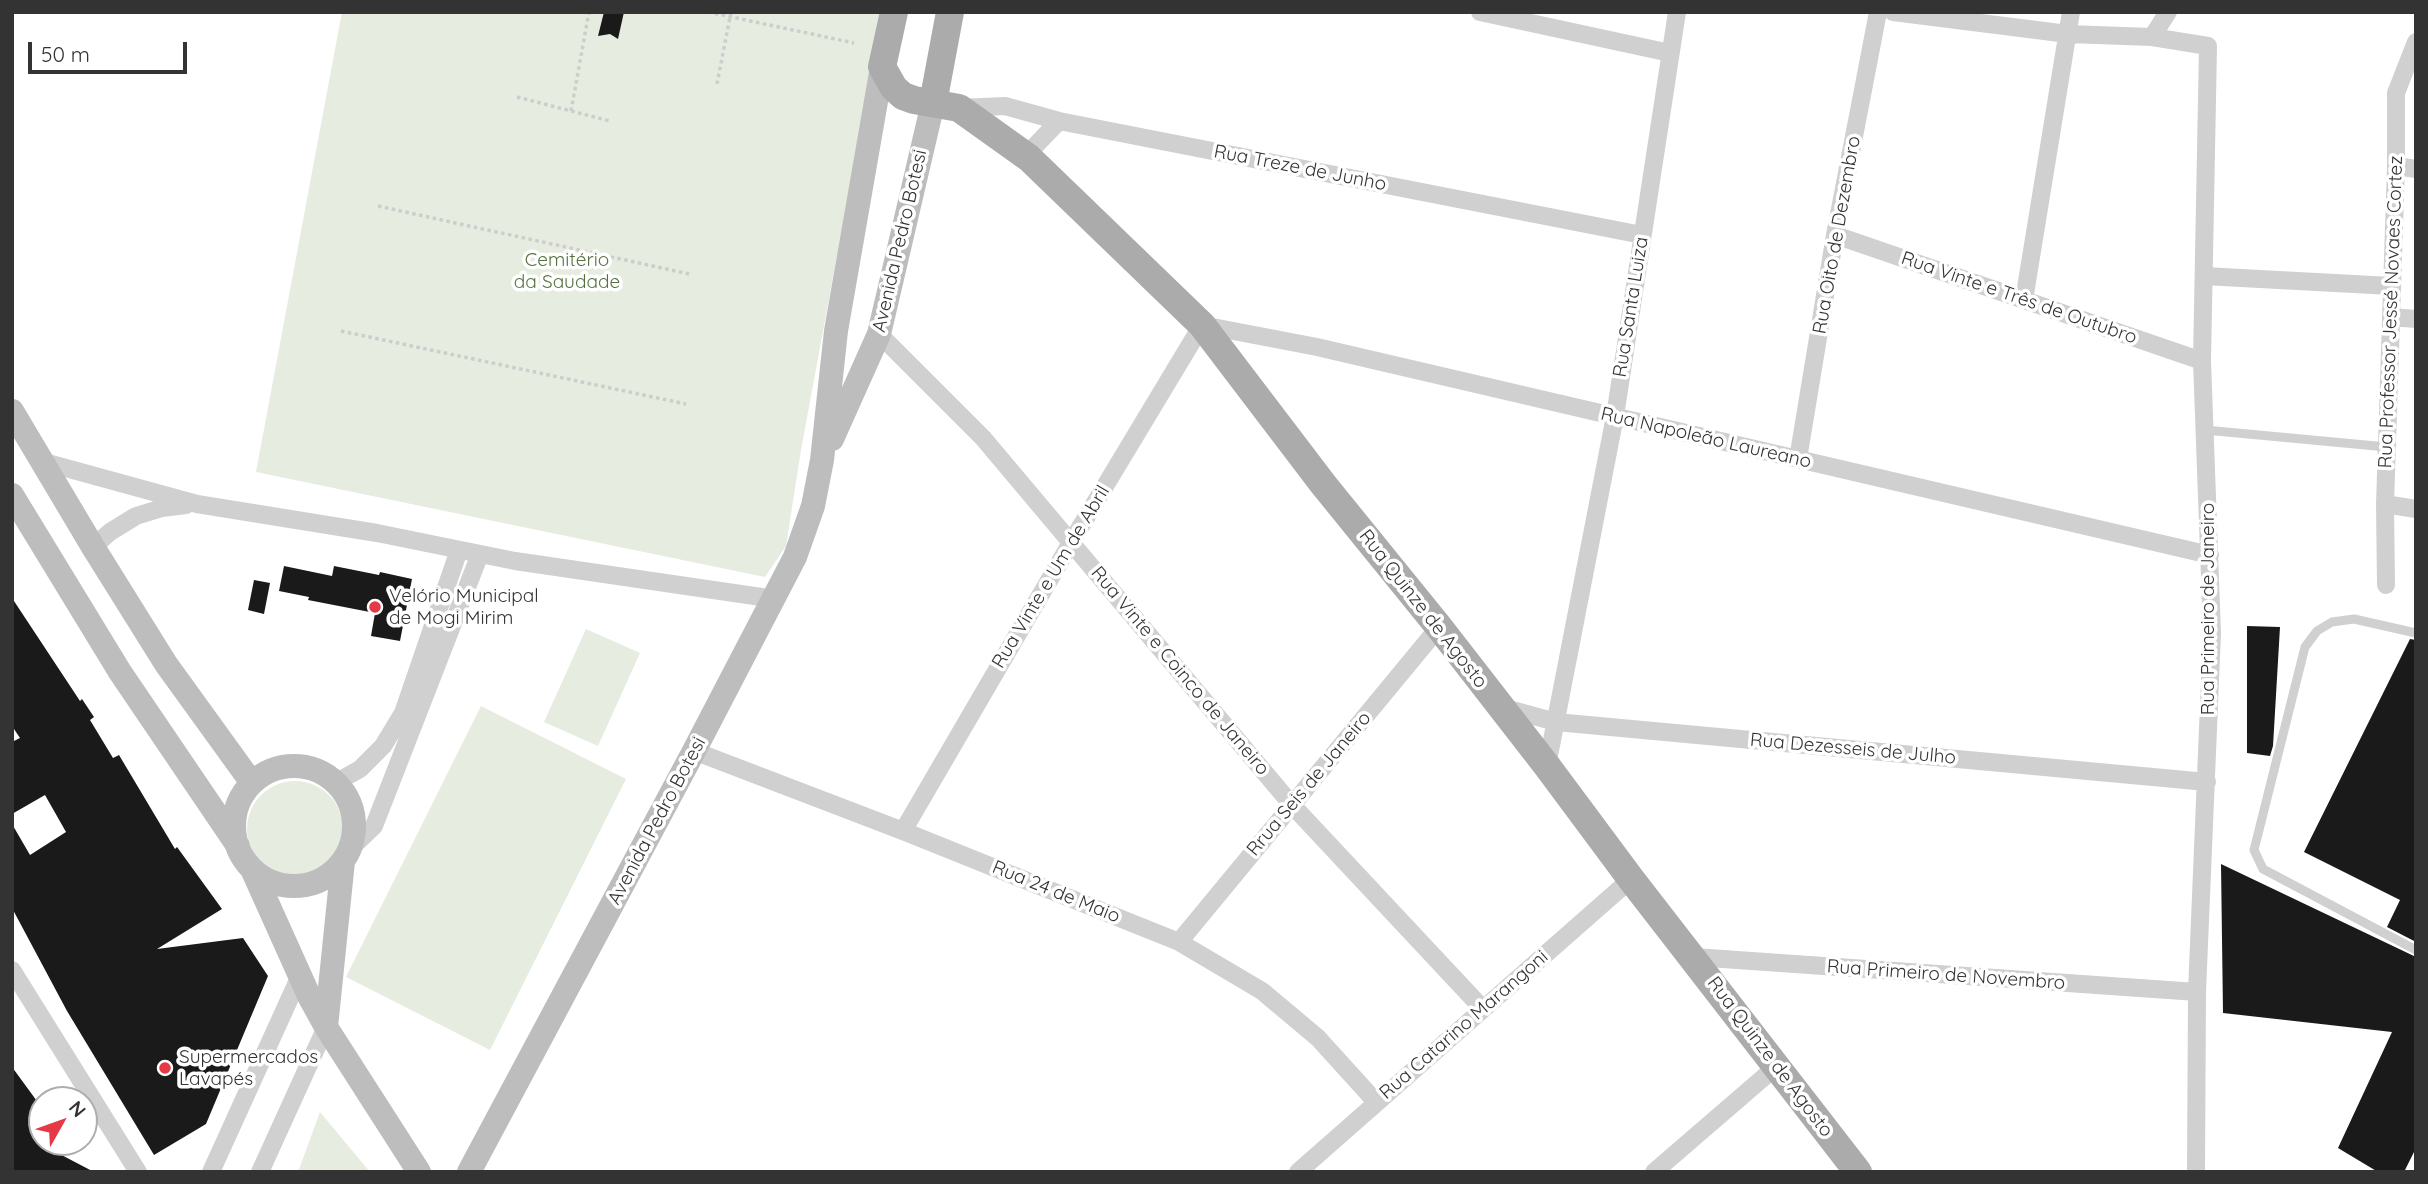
<!DOCTYPE html>
<html>
<head>
<meta charset="utf-8">
<style>
  body { margin:0 }
  #map { position:relative; width:2428px; height:1184px; overflow:hidden; background:#fff; font-family:Quicksand,sans-serif }
  canvas { display:block }
  .frame { position:absolute; inset:0; border:14px solid #333; pointer-events:none }
  .north { position:absolute; left:28px; top:1086px; width:70px; height:70px; box-sizing:border-box; background:#fff; border:2px solid #adadad; border-radius:50%; rotate:50deg; font-size:19px; font-weight:700; line-height:28px; text-align:center; color:#333 }
  .north::after { content:''; display:block; margin:auto; width:24px; height:32px; background:#e63946; clip-path:polygon(50% 0,100% 100%,50% 72%,0 100%) }
  .scale { position:absolute; left:28px; top:42px; width:159px; height:32px; box-sizing:border-box; border:4px solid #333; border-top:0; padding-left:9px; font-size:21px; line-height:24px; white-space:nowrap; color:#333; -webkit-text-stroke:5px #fff; paint-order:stroke }
</style>
</head>
<body>
<div id="map">
<canvas width="2428" height="1184"></canvas>
<div class="frame"></div>
<div class="north">N</div>
<div class="scale">50 m</div>
</div>
<script>
const g = document.querySelector('canvas').getContext('2d');
g.lineJoin = 'round';
function fillPath(path, color) { g.fillStyle = color; g.fill(path, 'evenodd'); }
const toPath = rows => new Path2D(rows.map(r => 'M' + r).join(''));
function strokePath(path, color, width, dash) { g.strokeStyle = color; g.lineWidth = width; g.lineCap = dash ? 'butt' : 'round'; g.setLineDash(dash || []); g.stroke(path); }
function drawText(font, color, halo, rows, align = 'center') {
  g.font = font + ' Quicksand,sans-serif'; g.lineWidth = 7; g.setLineDash([]); g.textBaseline = 'middle'; g.strokeStyle = halo; g.fillStyle = color; for (const [text, x, y, turn = 0] of rows) {
    g.save(); g.translate(x, y); g.rotate((+turn || 0) * Math.PI / 180); g.textAlign = isNaN(turn) ? turn : align; if (halo) g.strokeText(text, 0, 0); g.fillText(text, 0, 0); g.restore();
  }
}
const green = toPath([
  [342,12,882,12,801,450,786,546,765,577,256,472],
  [586,629,640,653,598,746,544,722],
  [481,706,626,779,490,1050,346,977],
  '247 829a48 48 0 1 1 96 0a48 48 0 1 1-96 0Z',
  [320,1112,370,1172,298,1172]
]);
const building = toPath([
  [604,12,624,12,618,39,610,34,598,36],
  [284,566,332,576,334,566,379,575,380,572,412,579,400,641,371,636,375,613,308,600,309,597,279,591],
  [254,580,270,583,264,614,248,610],
  [12,598,80,701,82,699,94,717,90,720,113,758,119,755,175,849,177,847,222,909,157,949,243,938,268,976,206,1124,154,1155,67,1011,12,908,12,824,30,855,66,832,45,795,12,814,12,742,20,738,12,726],
  [2247,626,2280,627,2273,746,2270,756,2247,753],
  [2410,639,2416,640,2416,942,2387,927,2400,900,2304,852],
  [2221,864,2416,957,2416,1148,2404,1172,2378,1172,2338,1148,2392,1032,2223,1013],
  [12,1067,42,1108,42,1142,49,1142,52,1150,94,1172,12,1172]
]);
const path = toPath([
  [708,12,854,43],
  [717,84,731,12],
  [517,97,610,121],
  [571,111,589,12],
  [378,206,689,274],
  [341,331,686,404]
]);
const lane = toPath([
  [2205,430,2387,447],
  [2416,633,2354,619,2332,622,2317,631,2305,647,2254,850,2263,869,2416,950]
]);
const street = toPath([
  [1480,12,1670,53],
  [1893,12,2068,34,2152,37,2208,46,2202,361,2212,633,2197,992,2196,1172],
  [2152,37,2168,12],
  [959,108,1005,106,1059,121,1642,235],
  [1029,158,1034,147,1059,121],
  [2396,166,2416,169],
  [1835,235,2202,361],
  [2204,276,2391,286],
  [2024,300,2071,12],
  [2391,317,2416,319],
  [879,334,983,438,1292,805,1482,1008],
  [1798,459,1835,235,1878,12],
  [44,462,197,504,377,533,515,561,775,599],
  [2385,504,2416,509],
  [93,547,110,532,136,516,162,508,186,505],
  [2386,585,2385,504,2396,166,2396,93,2416,42],
  [1501,707,1556,722,2207,782],
  [694,751,903,831,1179,942,1262,991,1318,1038,1376,1102],
  [1547,766,1615,416,1677,12],
  [335,783,360,769,383,746,403,713,459,550],
  [903,831,1072,541,1202,325,1317,347,2210,555],
  [350,849,374,826,480,554],
  [1179,942,1439,627],
  [1694,957,2197,992],
  [12,970,138,1172],
  [211,1172,299,978],
  [260,1172,326,1027],
  [1298,1172,1631,879],
  [1654,1172,1778,1065]
]);
const secondary = toPath([
  [12,411,93,547,166,664,252,783],
  [832,439,879,334,933,103],
  [12,495,120,672,238,846],
  '234 826a60 60 0 1 1 120 0a60 60 0 1 1-120 0Z',
  [252,869,310,998,326,1027,419,1172],
  [326,1027,343,861],
  [469,1172,694,751,795,557,813,506,822,460,836,331,882,67]
]);
const primary = toPath([
  [894,12,882,67,894,88,903,96,914,100,959,108,1029,158,1202,325,1323,484,1439,627,1547,766,1631,879,1858,1172],
  [933,103,950,12]
]);
const markers = [
  [375,607,7,"#e63946"],
  [165,1068,7,"#e63946"]
];
const streetNames = [
  ["Rua Treze de Junho",1300,168,11],
  ["Rua Oito de Dezembro",1837,235,-80],
  ["Avenida Pedro Botesi",900,241,-77],
  ["Rua Vinte e Três de Outubro",2019,298,19],
  ["Rua Santa Luiza",1631,307,-81],
  ["Rua Professor Jessé Novaes Cortez",2391,312,-88],
  ["Rua Napoleão Laureano",1706,438,13],
  ["Rua Vinte e Um de Abril",1051,577,-59],
  ["Rua Quinze de Agosto",1423,609,52],
  ["Rua Primeiro de Janeiro",2208,609,-90],
  ["Rua Vinte e Coinco de Janeiro",1180,671,50],
  ["Rua Dezesseis de Julho",1853,749,5],
  ["Rrua Seis de Janeiro",1309,784,-50],
  ["Avenida Pedro Botesi",657,821,-62],
  ["Rua 24 de Maio",1056,892,22],
  ["Rua Primeiro de Novembro",1946,975,4],
  ["Rua Catarino Marangoni",1464,1025,-41],
  ["Rua Quinze de Agosto",1770,1057,53]
];
const parkNames = [
  ["Cemitério",567,260],
  ["da Saudade",567,282]
];
const poiNames = [
  ["Velório Municipal",389,596],
  ["de Mogi Mirim",389,618],
  ["Supermercados",179,1057],
  ["Lavapés",179,1079]
];
fillPath(green, '#e6ecdf');
fillPath(building, '#1a1a1a');
strokePath(path, '#cdcdcd', 3.5, [3.5, 3.5]);
strokePath(lane, '#d0d0d0', 9);
strokePath(street, '#d0d0d0', 18);
strokePath(secondary, '#bdbdbd', 24);
strokePath(primary, '#ababab', 28);
for (const [x, y, r, color] of markers) { const dot = new Path2D(); dot.arc(x, y, r, 0, 2 * Math.PI); g.fillStyle = color; g.fill(dot); strokePath(dot, '#fff', 2.5); }
drawText('19px', '#333', '#fff', streetNames);
drawText('19px', '#56703f', '#fff', parkNames);
drawText('19px', '#333', '#fff', poiNames, 'left');
</script>
</body>
</html>
